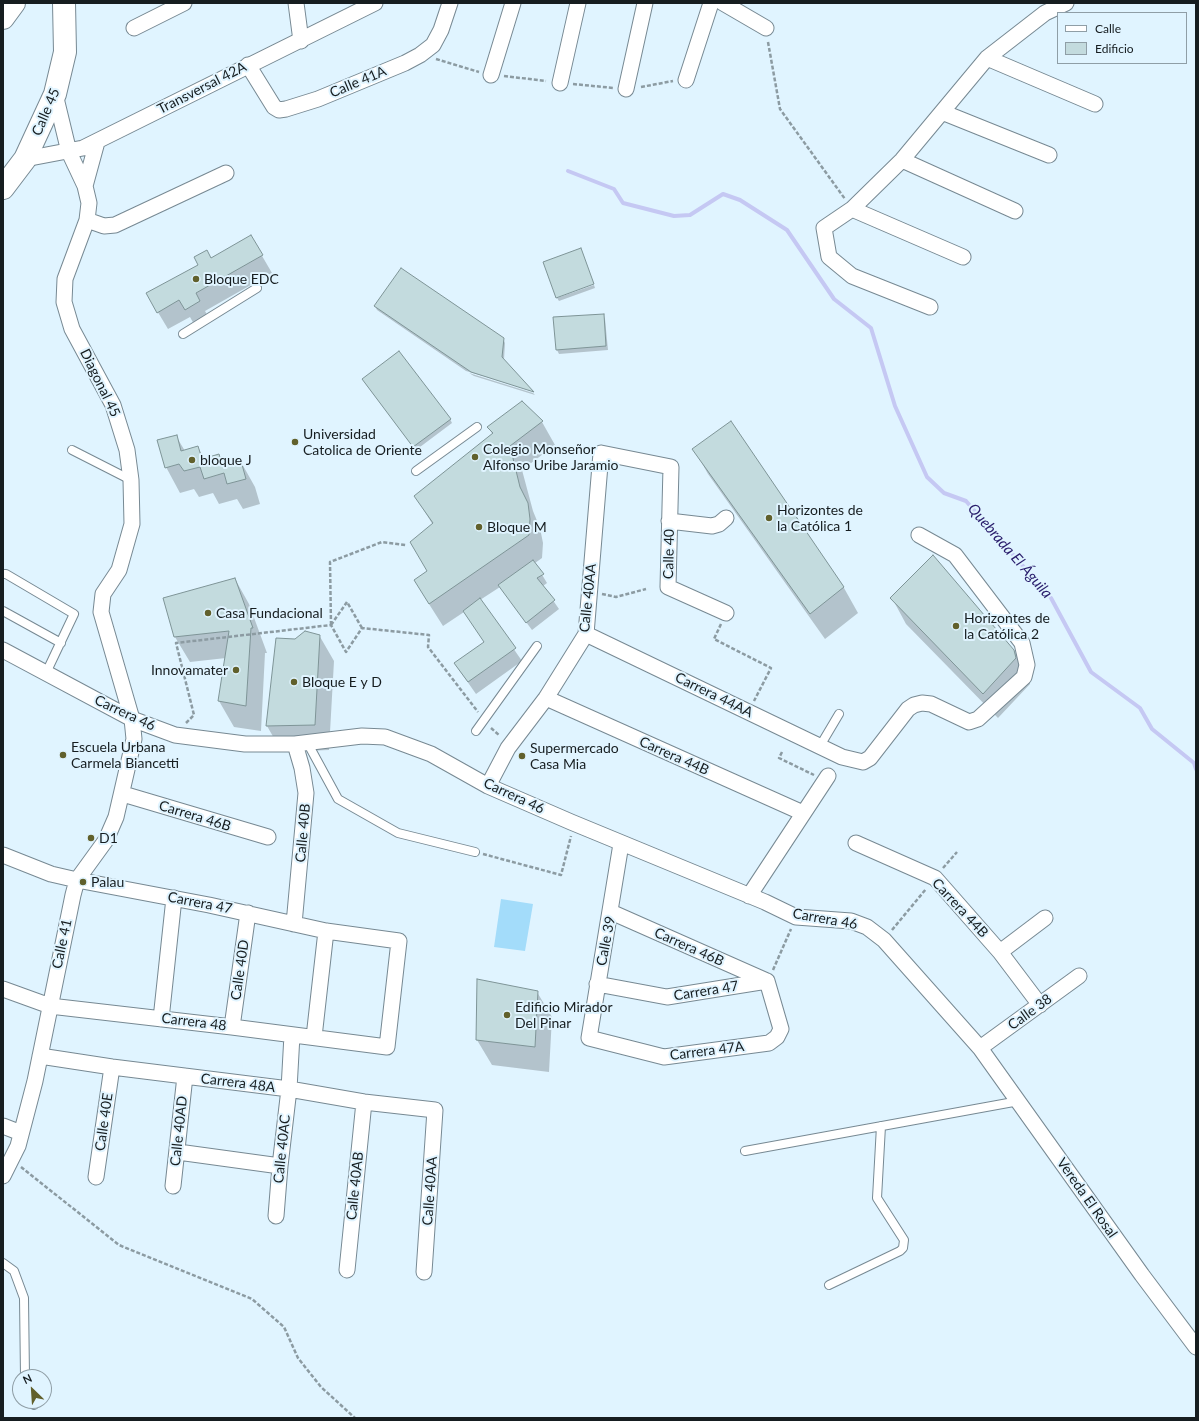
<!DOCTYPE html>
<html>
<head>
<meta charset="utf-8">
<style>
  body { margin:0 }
  #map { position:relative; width:1199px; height:1421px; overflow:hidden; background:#e0f4ff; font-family:Lato,sans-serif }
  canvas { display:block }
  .frame { position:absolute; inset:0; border:4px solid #161d20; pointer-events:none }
  .legend { position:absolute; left:1057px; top:12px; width:130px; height:52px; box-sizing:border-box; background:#e0f4ff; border:1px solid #8f9ea6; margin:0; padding:5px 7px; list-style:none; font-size:12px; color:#161d20 }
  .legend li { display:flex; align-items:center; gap:8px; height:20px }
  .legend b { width:20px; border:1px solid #8f9ea6 }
  .north { position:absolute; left:12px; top:1369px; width:40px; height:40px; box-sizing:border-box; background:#e0f4ff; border:1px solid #8f9ea6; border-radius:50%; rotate:335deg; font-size:11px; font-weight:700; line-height:16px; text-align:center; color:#161d20 }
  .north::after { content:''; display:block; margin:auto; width:14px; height:18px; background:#61602c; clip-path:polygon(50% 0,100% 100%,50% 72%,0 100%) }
</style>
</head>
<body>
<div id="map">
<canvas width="1199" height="1421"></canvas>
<div class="frame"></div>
<ul class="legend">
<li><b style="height:5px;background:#fff"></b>Calle</li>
<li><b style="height:11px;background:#c3dbde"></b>Edificio</li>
</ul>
<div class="north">N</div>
</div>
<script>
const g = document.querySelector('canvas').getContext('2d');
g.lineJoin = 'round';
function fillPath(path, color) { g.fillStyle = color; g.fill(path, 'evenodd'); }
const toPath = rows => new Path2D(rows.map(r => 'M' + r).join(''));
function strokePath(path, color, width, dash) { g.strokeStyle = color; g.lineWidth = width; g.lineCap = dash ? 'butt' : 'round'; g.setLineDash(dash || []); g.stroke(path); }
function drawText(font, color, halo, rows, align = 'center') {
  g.font = font + ' Lato,sans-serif'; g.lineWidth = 4; g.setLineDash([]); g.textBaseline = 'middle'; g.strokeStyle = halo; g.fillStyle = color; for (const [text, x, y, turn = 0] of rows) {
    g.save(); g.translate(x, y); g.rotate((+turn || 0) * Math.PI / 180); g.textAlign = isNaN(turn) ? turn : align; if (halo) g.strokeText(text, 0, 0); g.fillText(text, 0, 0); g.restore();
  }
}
const green = toPath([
  [501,899,533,904,525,951,494,947]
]);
const shadow = toPath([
  [251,237,272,273,205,311,209,318,195,326,190,317,168,329,147,294],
  [594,285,595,288,559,301,557,298],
  [375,306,503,339,505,343,504,360,531,390,466,371,377,310],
  [603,315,605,319,608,350,559,354,557,350],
  [469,373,533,393,535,395,474,376],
  [365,383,450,419,452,423,416,450],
  [522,402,542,422,555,445,522,470,533,511,540,528,543,543,542,558,535,563,547,583,543,586,559,609,532,630,500,587,480,600,522,661,476,694,455,664,485,643,464,612,443,626,429,604,428,571,433,525,415,496,493,435,488,427],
  [731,422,844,588,858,613,825,639,708,474,694,449],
  [176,436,185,451,198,447,204,459,219,455,226,466,241,462,255,487,260,504,243,509,237,499,219,504,213,493,199,497,194,489,180,493,166,467],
  [235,579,249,604,267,653,265,653,261,731,234,727,219,701,226,658,190,662,175,637],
  [892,598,1014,650,1029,676,1030,684,998,718,906,624],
  [319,635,334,661,329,750,282,752,267,726,277,639,295,640],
  [537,992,552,1017,549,1072,492,1065,477,1040]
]);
const stream = toPath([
  [568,171,614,189,623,203,674,216,690,215,723,194,740,200,787,230,834,299,871,328,895,406,927,477,944,493,966,501,1051,598,1091,672,1140,708,1152,729,1194,763,1196,769]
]);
const building = toPath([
  [251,235,263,255,196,293,200,301,185,310,179,300,157,313,146,293,198,265,194,257,207,250,211,258,251,235],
  [581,248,594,284,556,298,543,262,581,248],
  [401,268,504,338,502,357,534,392,471,372,374,306,401,268],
  [604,314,606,346,556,350,553,317,604,314],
  [399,351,451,419,413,447,362,379,399,351],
  [522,401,543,421,510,446,520,487,528,503,530,519,529,535,429,604,414,580,427,571,410,542,433,523,414,496,493,433,487,427,522,401],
  [731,421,844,587,810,614,692,449,731,421],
  [177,435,181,451,198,446,202,459,219,454,223,466,241,461,246,479,227,484,224,473,204,479,200,467,184,471,179,464,165,468,157,440,177,435],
  [933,555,1014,650,1016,658,983,694,890,598,933,555],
  [533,560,544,574,537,578,555,600,526,623,498,585,533,560],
  [235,578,253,628,251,628,246,706,218,701,229,631,174,637,163,598,235,578],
  [480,598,516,648,468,682,454,663,484,642,463,611,480,598],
  [305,631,320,635,315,725,266,726,276,638,295,639,305,631],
  [477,979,538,991,535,1047,476,1040,477,979]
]);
const path = toPath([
  [768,42,780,109,845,199],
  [436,59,479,72],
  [504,76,546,81],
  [573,84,614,88],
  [641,87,673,81],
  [602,594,616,597,646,589],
  [721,624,714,639,771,668,754,701],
  [331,625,330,562,382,542,406,545],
  [331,625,347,602,362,628],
  [186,723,194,715,176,643,331,625,346,652,362,628,429,635,428,647,478,712],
  [491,728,499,735],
  [782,752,779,758,814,775],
  [483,854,561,875,571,836],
  [943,868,957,852],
  [892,930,926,889],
  [773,970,791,929],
  [21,1167,119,1245,252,1299,284,1327,298,1358,321,1387,355,1418]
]);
const service = toPath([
  [183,334,257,288],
  [72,450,131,480],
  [416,471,477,427],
  [3,574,6,574,74,614,46,673],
  [3,611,61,643],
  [476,731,537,646],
  [307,742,338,799,398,833,475,852],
  [820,746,839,714],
  [745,1151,1019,1101],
  [3,1263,14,1271,24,1298,25,1377],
  [829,1285,900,1251,903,1248,904,1240,877,1198,881,1126],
  [33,1401,34,1405]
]);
const minor = toPath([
  [296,3,301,41],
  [723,3,766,28],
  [134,28,184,3],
  [987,58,1095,104],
  [248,65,274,107,279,110,286,109,318,99,405,63,420,55,433,45,441,30,450,3],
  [491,75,513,3],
  [686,80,711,3],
  [560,83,578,3],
  [626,89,645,3],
  [942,112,1049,155],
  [25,159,83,148,375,3],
  [902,160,1015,211],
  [85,186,97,142],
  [852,209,963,257],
  [87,220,104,226,115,225,226,173],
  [930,307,852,276,829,257,824,228,852,209,902,160,987,58,1045,13,1066,3],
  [669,521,712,526,719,524,726,518],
  [586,634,842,757,863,762,870,758,908,709,914,705,922,703,931,704,969,722,978,719,1024,677,1027,665,1022,643,955,555,919,535],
  [3,650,132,719,175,735,245,744,295,744,362,736,385,737,431,754,488,786,571,822,765,902,796,917,851,921,867,927,884,940,980,1048,1142,1275,1196,1347],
  [546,698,803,813],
  [488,786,508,748,546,698,586,634,601,453,671,467,668,587,726,613],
  [123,794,268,837],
  [856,843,935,878,1000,952,1040,1005],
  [621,844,589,1038,664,1057,769,1043,777,1037,781,1029,767,981],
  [3,855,51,874,77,880,209,905,326,931,399,941,387,1047,232,1027,50,1006,3,989],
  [749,896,828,776],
  [611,912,767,981],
  [294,924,306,793,302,768,295,744],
  [1000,952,1045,918],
  [597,984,667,997,767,981],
  [161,1019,174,898],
  [232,1027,248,913],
  [314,1037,326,931],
  [980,1048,1079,976],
  [40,1056,112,1067,289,1089,364,1102,435,1110,424,1272],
  [3,1126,21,1133],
  [178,1152,280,1166],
  [3,1176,18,1146,35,1081,73,895,77,880,106,840,116,817,134,739,132,719,101,612,103,594,119,570,132,524,131,480,127,450,113,405,72,329,64,302,65,279,87,220,89,203,85,186,69,152,55,94],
  [96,1177,112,1067],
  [173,1186,185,1076],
  [276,1216,280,1166,289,1089,292,1035],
  [347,1270,364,1102]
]);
const primary = toPath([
  [3,18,14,3],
  [3,188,25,159,55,94,65,52,64,3]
]);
const markers = [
  [196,279,4,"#61602c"],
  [295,442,4,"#61602c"],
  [475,457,4,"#61602c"],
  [192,460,4,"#61602c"],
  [769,518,4,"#61602c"],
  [479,527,4,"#61602c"],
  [208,613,4,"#61602c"],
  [956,626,4,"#61602c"],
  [236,670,4,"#61602c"],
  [294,682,4,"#61602c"],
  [63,755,4,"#61602c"],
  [522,756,4,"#61602c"],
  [91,838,4,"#61602c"],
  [83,882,4,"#61602c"],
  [507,1015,4,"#61602c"]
];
const streetNames = [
  ["Calle 41A",358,82,-23],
  ["Transversal 42A",202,88,-27],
  ["Calle 45",46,112,-67],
  ["Diagonal 45",100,383,64],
  ["Calle 40",669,554,-89],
  ["Calle 40AA",588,598,-84],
  ["Carrera 44AA",714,695,26],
  ["Carrera 46",125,713,25],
  ["Carrera 44B",674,756,24],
  ["Carrera 46",514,796,25],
  ["Carrera 46B",195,816,17],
  ["Calle 40B",303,833,-85],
  ["Carrera 47",200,903,11],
  ["Carrera 44B",960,908,47],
  ["Carrera 46",825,919,10],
  ["Calle 39",606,941,-79],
  ["Calle 41",62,944,-78],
  ["Carrera 46B",689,947,24],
  ["Calle 40D",240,970,-82],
  ["Carrera 47",706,991,-9],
  ["Calle 38",1030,1012,-36],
  ["Carrera 48",194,1022,7],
  ["Carrera 47A",707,1051,-7],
  ["Carrera 48A",238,1083,7],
  ["Calle 40E",104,1122,-82],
  ["Calle 40AD",179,1131,-84],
  ["Calle 40AC",282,1149,-84],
  ["Calle 40AB",355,1186,-84],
  ["Calle 40AA",430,1191,-86],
  ["Vereda El Rosal",1087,1198,55]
];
const poiNames = [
  ["Bloque EDC",204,279],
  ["Universidad",303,434],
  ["Catolica de Oriente",303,450],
  ["Colegio Monseñor",483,449],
  ["Alfonso Uribe Jaramio",483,465],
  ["bloque J",200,460],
  ["Horizontes de",777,510],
  ["la Católica 1",777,526],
  ["Bloque M",487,527],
  ["Casa Fundacional",216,613],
  ["Horizontes de",964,618],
  ["la Católica 2",964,634],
  ["Innovamater",228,670,"right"],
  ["Bloque E y D",302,682],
  ["Escuela Urbana",71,747],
  ["Carmela Biancetti",71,763],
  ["Supermercado",530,748],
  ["Casa Mia",530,764],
  ["D1",99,838],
  ["Palau",91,882],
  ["Edificio Mirador",515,1007],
  ["Del Pinar",515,1023]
];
const waterNames = [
  ["Quebrada El Águila",1010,551,49]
];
fillPath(green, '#a3dcfa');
fillPath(shadow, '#0003');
strokePath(stream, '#c5c8f3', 4);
fillPath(building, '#c3dbde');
strokePath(building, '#7e9497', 1);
strokePath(service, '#778993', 10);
strokePath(minor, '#778993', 17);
strokePath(primary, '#778993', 24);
strokePath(path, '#8c9ba2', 2.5, [4, 2]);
strokePath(service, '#fff', 8);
strokePath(minor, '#fff', 15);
strokePath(primary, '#fff', 22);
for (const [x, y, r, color] of markers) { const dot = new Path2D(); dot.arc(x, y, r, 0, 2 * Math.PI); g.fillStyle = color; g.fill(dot); strokePath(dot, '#e0f4ff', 1.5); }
drawText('14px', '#161d20', '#e0f4ff', streetNames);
drawText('14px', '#161d20', '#e0f4ff', poiNames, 'left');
drawText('italic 15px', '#291d6c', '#e0f4ff', waterNames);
</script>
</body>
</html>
